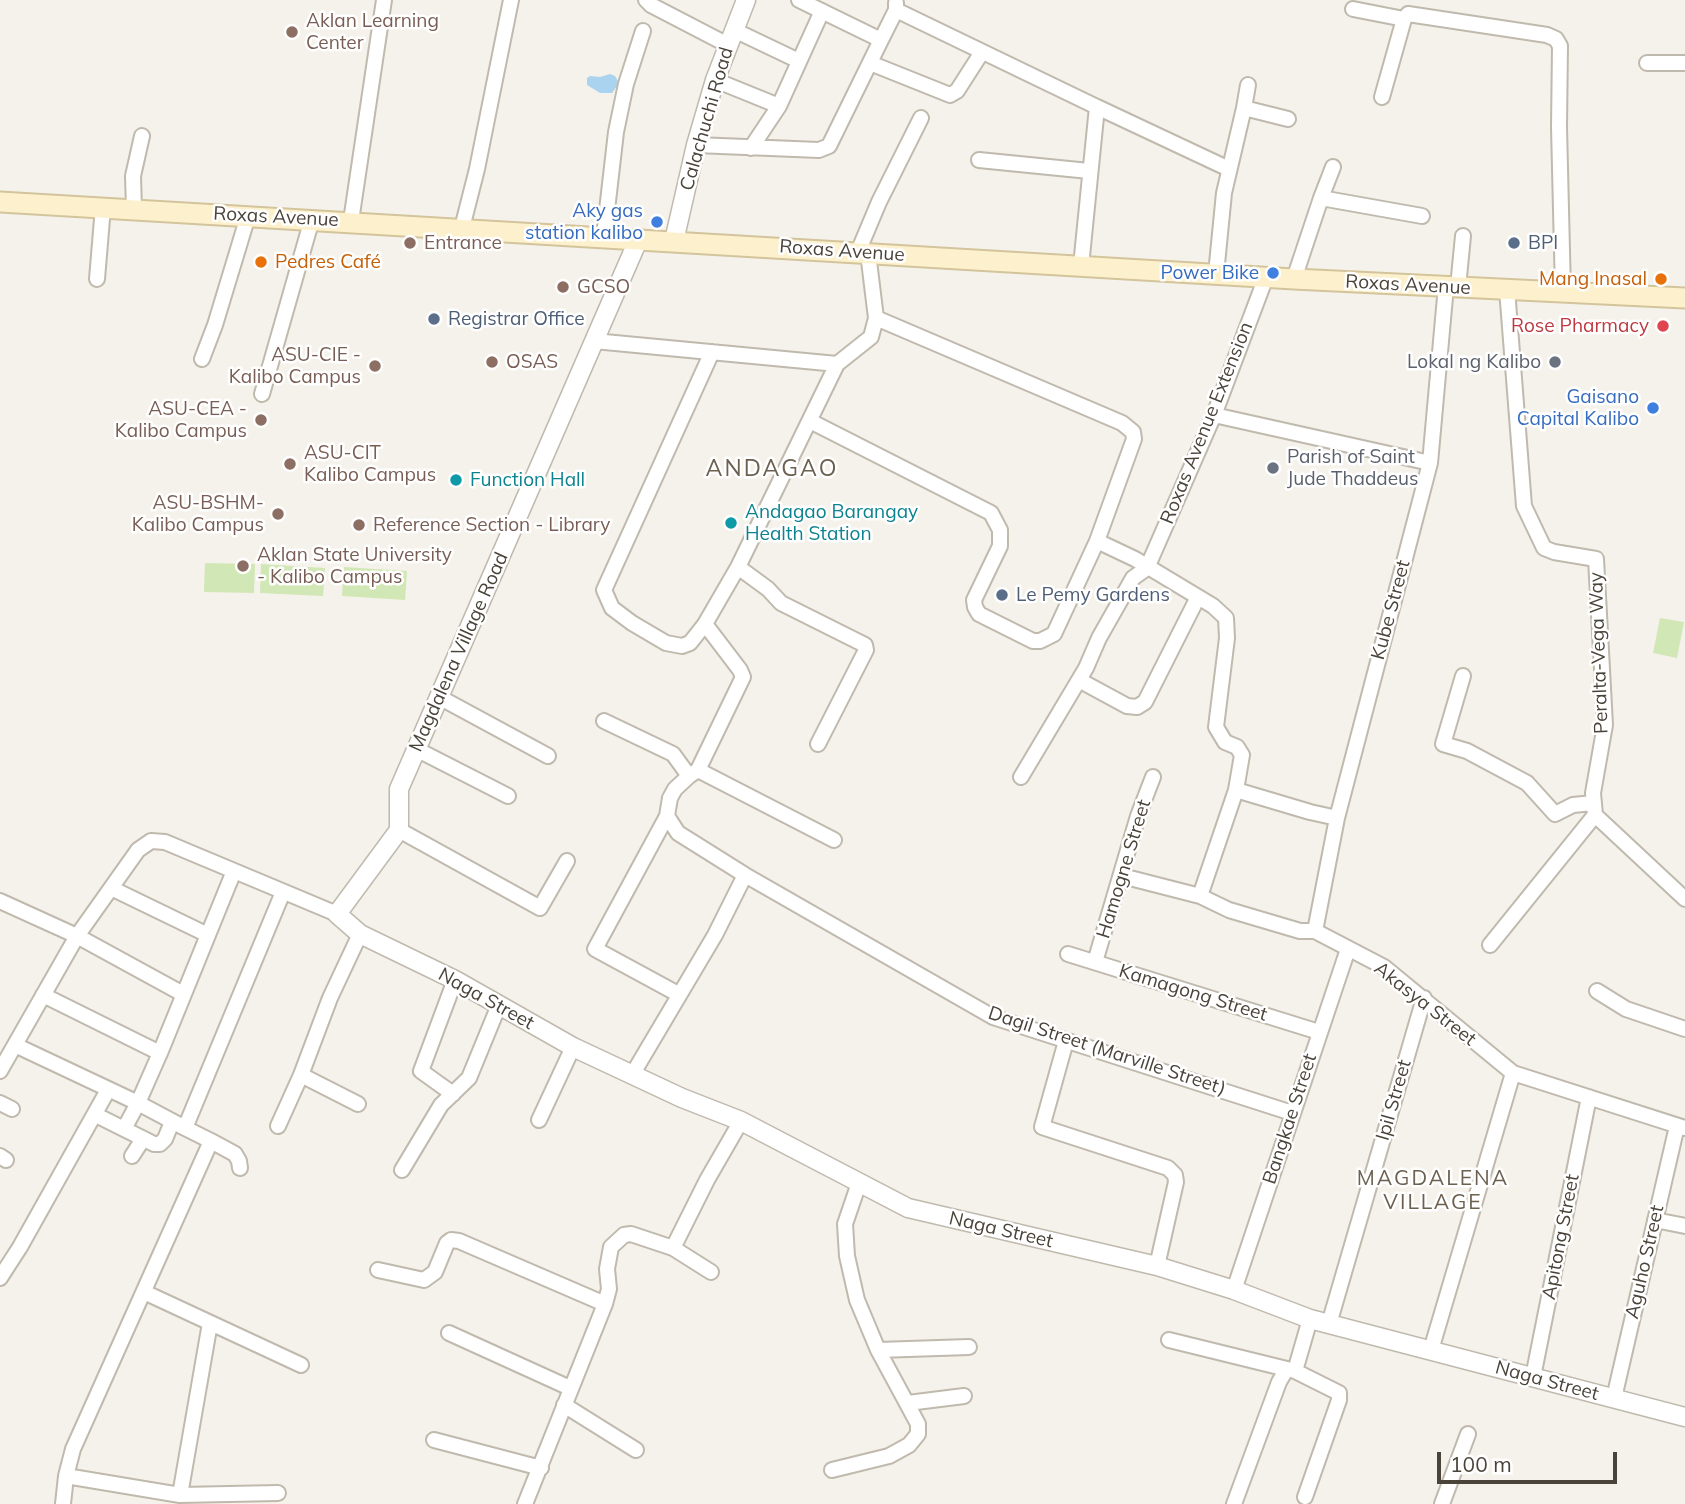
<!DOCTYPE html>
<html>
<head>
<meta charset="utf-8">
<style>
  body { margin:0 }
  #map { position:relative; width:1685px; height:1504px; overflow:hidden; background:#f5f2eb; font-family:Mulish,sans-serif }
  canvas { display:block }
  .scale { position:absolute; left:1437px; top:1452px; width:180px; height:32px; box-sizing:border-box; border:4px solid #494339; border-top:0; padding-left:9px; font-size:21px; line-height:24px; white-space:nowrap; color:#494339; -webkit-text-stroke:5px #fff; paint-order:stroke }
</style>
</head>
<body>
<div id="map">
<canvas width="1685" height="1504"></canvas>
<div class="scale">100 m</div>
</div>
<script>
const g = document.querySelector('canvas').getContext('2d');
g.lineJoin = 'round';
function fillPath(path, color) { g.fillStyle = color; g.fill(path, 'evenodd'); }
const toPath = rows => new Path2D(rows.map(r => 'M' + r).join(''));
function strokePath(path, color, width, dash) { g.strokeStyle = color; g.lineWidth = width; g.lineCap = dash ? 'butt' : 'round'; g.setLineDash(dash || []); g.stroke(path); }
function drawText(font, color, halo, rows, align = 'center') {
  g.font = font + ' Mulish,sans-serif'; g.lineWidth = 5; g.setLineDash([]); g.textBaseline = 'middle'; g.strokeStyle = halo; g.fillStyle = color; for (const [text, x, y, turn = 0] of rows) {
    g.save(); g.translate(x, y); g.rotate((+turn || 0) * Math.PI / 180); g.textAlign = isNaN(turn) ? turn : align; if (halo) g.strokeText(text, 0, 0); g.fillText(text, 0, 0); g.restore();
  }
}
const green = toPath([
  [205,563,255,564,254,593,204,592],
  [261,564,325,568,323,596,260,593],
  [344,567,407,571,405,600,342,596],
  [1660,618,1684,622,1677,658,1653,653]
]);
const water = toPath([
  [610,74,615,76,618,81,617,86,612,93,600,93,587,85,587,78,590,76,600,77]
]);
const minor = toPath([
  [646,0,651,5,728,45],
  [799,0,881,40],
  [1353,9,1404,19],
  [896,10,1097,107,1081,266],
  [734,30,799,61],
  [870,63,950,95,957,91,982,52],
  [1647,63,1685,63],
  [715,80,779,106],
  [1382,97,1404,19,1408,14,1547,35,1556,39,1560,46,1559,127,1563,292],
  [1097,107,1229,169],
  [1244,108,1248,85],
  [696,145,819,150,829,146,881,40,896,10,896,3],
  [751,148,779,106,822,11],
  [979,160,1089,171],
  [1321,198,1333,167],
  [134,209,133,176,142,136],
  [351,221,384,0],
  [462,228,477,169,511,0],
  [604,236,616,132,626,84,643,31],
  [858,252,879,202,921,118],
  [868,253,876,318],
  [1216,274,1224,193,1244,108,1288,119],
  [97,279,103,207],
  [1294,279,1321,198,1422,216],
  [1458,287,1463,236],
  [1507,289,1524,506,1544,548,1554,552,1596,559,1605,725,1593,793,1595,815,1685,899],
  [594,341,837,364,871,337,876,318,1122,423,1133,432,1134,439,1097,541,1054,634,1040,641,1033,641,979,614,975,607,974,600,1000,546,1000,530,991,513,810,421],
  [712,352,604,590,612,608,632,623,666,643,682,646,690,643,705,624,738,567,837,364],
  [202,359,215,325,248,216],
  [262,394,312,219],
  [1214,415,1430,463],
  [1097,541,1135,559,1213,606,1226,618,1227,638,1216,727,1225,742,1237,747,1242,755,1236,790,1200,896],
  [738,567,768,589,781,603,865,645,866,650,818,744],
  [1147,568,1214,415,1266,277],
  [705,624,740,670,743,677,698,770,834,840],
  [1463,676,1443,744,1467,751,1527,783,1555,814,1573,805,1593,803],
  [1079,680,1127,706,1137,707,1145,702,1197,599],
  [439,697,548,756],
  [604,721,673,754,689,776],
  [416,749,508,796],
  [698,770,689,776,675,789,670,798,667,816,678,833,745,875,993,1017,1292,1113],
  [1021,777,1086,668,1099,638,1133,578,1147,568],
  [1236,790,1310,812,1337,818],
  [667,816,595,949,678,994],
  [399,830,540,908,567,861],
  [1122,876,1200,896,1229,910,1300,931,1315,931,1384,967,1513,1073,1685,1128],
  [111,888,208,935],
  [0,901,77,936,183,994],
  [1315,931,1337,818,1430,463,1446,286],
  [1490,945,1595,815],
  [1068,954,1319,1032],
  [1095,962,1138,816,1153,777],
  [1597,991,1626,1009,1685,1029],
  [43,995,160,1053],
  [1066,1041,1042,1127,1168,1168,1175,1175,1176,1182,1157,1266],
  [15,1045,138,1103,185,1128,283,892],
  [0,1071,77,936,138,850,151,841,165,842,337,914],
  [301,1075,358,1104],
  [632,1075,715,935,745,875],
  [453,1094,421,1071,455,980],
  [0,1103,12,1109],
  [96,1115,154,1144,160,1144,165,1139,172,1122],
  [539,1120,573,1047],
  [278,1126,301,1075,330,998,360,934],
  [124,1129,138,1103,160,1053,234,871],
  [211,1141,235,1154,239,1161,240,1168],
  [0,1156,6,1160],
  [132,1156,143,1139],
  [402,1170,441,1105,469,1078,499,1005],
  [1655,1220,1685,1226],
  [673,1248,711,1272],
  [378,1270,424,1280,435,1272,447,1243,451,1240,459,1241,605,1304],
  [0,1278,20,1247,108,1090],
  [1234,1290,1348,949],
  [144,1292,301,1365],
  [1329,1324,1424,998],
  [449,1333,570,1388],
  [1169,1340,1295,1371,1339,1393,1339,1400,1305,1497],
  [878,1350,969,1347],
  [1431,1350,1513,1073],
  [1295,1371,1310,1319],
  [1533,1377,1589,1097],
  [1614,1398,1677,1126],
  [908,1403,964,1396],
  [564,1405,636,1450],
  [434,1440,541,1468],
  [832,1470,889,1456,909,1445,918,1434,918,1424,878,1350,857,1300,847,1256,845,1224,859,1183],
  [66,1476,180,1495,278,1493],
  [180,1495,210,1323],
  [63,1504,66,1476,73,1449,211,1141,185,1128],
  [525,1504,605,1304,609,1289,607,1269,611,1247,624,1235,631,1234,673,1248,707,1180,741,1121],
  [1234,1504,1279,1382,1286,1370],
  [1442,1504,1468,1434]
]);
const tertiary = toPath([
  [639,238,399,789,399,830,337,914,360,934,455,980,573,1047,682,1098,741,1121,908,1208,1157,1266,1234,1290,1310,1319,1685,1417],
  [674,241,696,145,715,80,746,0]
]);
const secondary = toPath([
  [0,202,1294,279,1685,298]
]);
const markers = [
  [292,32,7,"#8d6e63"],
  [657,222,7,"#3f7fe0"],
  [410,243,7,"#8d6e63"],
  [1514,243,7,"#5c6f8a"],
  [261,262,7,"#e8710a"],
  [1273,273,7,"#3f7fe0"],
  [1661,279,7,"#e8710a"],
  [563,287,7,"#8d6e63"],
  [434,319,7,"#5c6f8a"],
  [1663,326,7,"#e0444e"],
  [492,362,7,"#8d6e63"],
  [1555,362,7,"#6b7280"],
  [375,366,7,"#8d6e63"],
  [1653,408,7,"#3f7fe0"],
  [261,420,7,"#8d6e63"],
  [290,464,7,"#8d6e63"],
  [1273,468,7,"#6b7280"],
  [456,480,7,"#0f9aa8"],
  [278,514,7,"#8d6e63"],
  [731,523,7,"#0f9aa8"],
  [359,525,7,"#8d6e63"],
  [243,566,7,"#8d6e63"],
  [1002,595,7,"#5c6f8a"]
];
const educationNames = [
  ["Aklan Learning",306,21],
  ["Center",306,43],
  ["Entrance",424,243],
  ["GCSO",577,287],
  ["ASU-CIE -",361,355,"right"],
  ["Kalibo Campus",361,377,"right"],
  ["OSAS",506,362],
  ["ASU-CEA -",247,409,"right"],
  ["Kalibo Campus",247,431,"right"],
  ["ASU-CIT",304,453],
  ["Kalibo Campus",304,475],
  ["ASU-BSHM-",264,503,"right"],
  ["Kalibo Campus",264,525,"right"],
  ["Reference Section - Library",373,525],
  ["Aklan State University",257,555],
  ["- Kalibo Campus",257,577]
];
const streetNames = [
  ["Calachuchi Road",707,119,-74],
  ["Roxas Avenue",276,217,3],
  ["Roxas Avenue",842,251,4],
  ["Roxas Avenue",1408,285,3],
  ["Roxas Avenue Extension",1207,423,-68],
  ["Kube Street",1391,610,-75],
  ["Magdalena Village Road",459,652,-66],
  ["Peralta-Vega Way",1599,653,-92],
  ["Hamogne Street",1124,869,-73],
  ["Kamagong Street",1193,993,17],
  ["Naga Street",486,999,29],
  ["Akasya Street",1425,1004,38],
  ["Dagil Street (Marville Street)",1107,1051,18],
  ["Ipil Street",1394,1100,-74],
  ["Bangkae Street",1290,1119,-72],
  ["Naga Street",1001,1230,13],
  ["Apitong Street",1561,1237,-79],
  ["Aguho Street",1645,1262,-77],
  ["Naga Street",1547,1381,15]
];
const shopNames = [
  ["Aky gas",643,211],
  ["station kalibo",643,233],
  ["Power Bike",1259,273],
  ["Gaisano",1639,397],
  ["Capital Kalibo",1639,419]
];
const serviceNames = [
  ["BPI",1528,243],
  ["Registrar Office",448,319],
  ["Le Pemy Gardens",1016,595]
];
const foodNames = [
  ["Pedres Café",275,262],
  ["Mang Inasal",1647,279,"right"]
];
const healthNames = [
  ["Rose Pharmacy",1649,326]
];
const worshipNames = [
  ["Lokal ng Kalibo",1541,362],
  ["Parish of Saint",1287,457,"left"],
  ["Jude Thaddeus",1287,479,"left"]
];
const cultureNames = [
  ["Function Hall",470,480],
  ["Andagao Barangay",745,512],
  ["Health Station",745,534]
];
const neighbourhoodNames = [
  ["MAGDALENA",1433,1179],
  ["VILLAGE",1433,1203]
];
const quarterNames = [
  ["ANDAGAO",772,469]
];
fillPath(green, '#d1e7b5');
fillPath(water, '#aad3ef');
strokePath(minor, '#c0b9ad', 18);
strokePath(tertiary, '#c0b9ad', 21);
strokePath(secondary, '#d3c49c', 23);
strokePath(minor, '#fff', 14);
strokePath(tertiary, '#fff', 18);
strokePath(secondary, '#fdf1cd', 19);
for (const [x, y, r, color] of markers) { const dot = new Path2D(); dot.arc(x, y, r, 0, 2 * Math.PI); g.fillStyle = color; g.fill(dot); strokePath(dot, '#fff', 2.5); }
drawText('19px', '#785e54', '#fff', educationNames, 'left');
drawText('19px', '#494339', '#fff', streetNames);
drawText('19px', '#366cbe', '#fff', shopNames, 'right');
drawText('19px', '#4e5e75', '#fff', serviceNames, 'left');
drawText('19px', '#c56008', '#fff', foodNames, 'left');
drawText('19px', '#be3a42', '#fff', healthNames, 'right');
drawText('19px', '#5b616d', '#fff', worshipNames, 'right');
drawText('19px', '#0d838f', '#fff', cultureNames, 'left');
g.letterSpacing = '2px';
drawText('21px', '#6c6050', '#fff', neighbourhoodNames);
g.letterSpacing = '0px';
g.letterSpacing = '2px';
drawText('23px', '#6c6050', '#fff', quarterNames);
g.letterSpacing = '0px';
</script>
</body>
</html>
